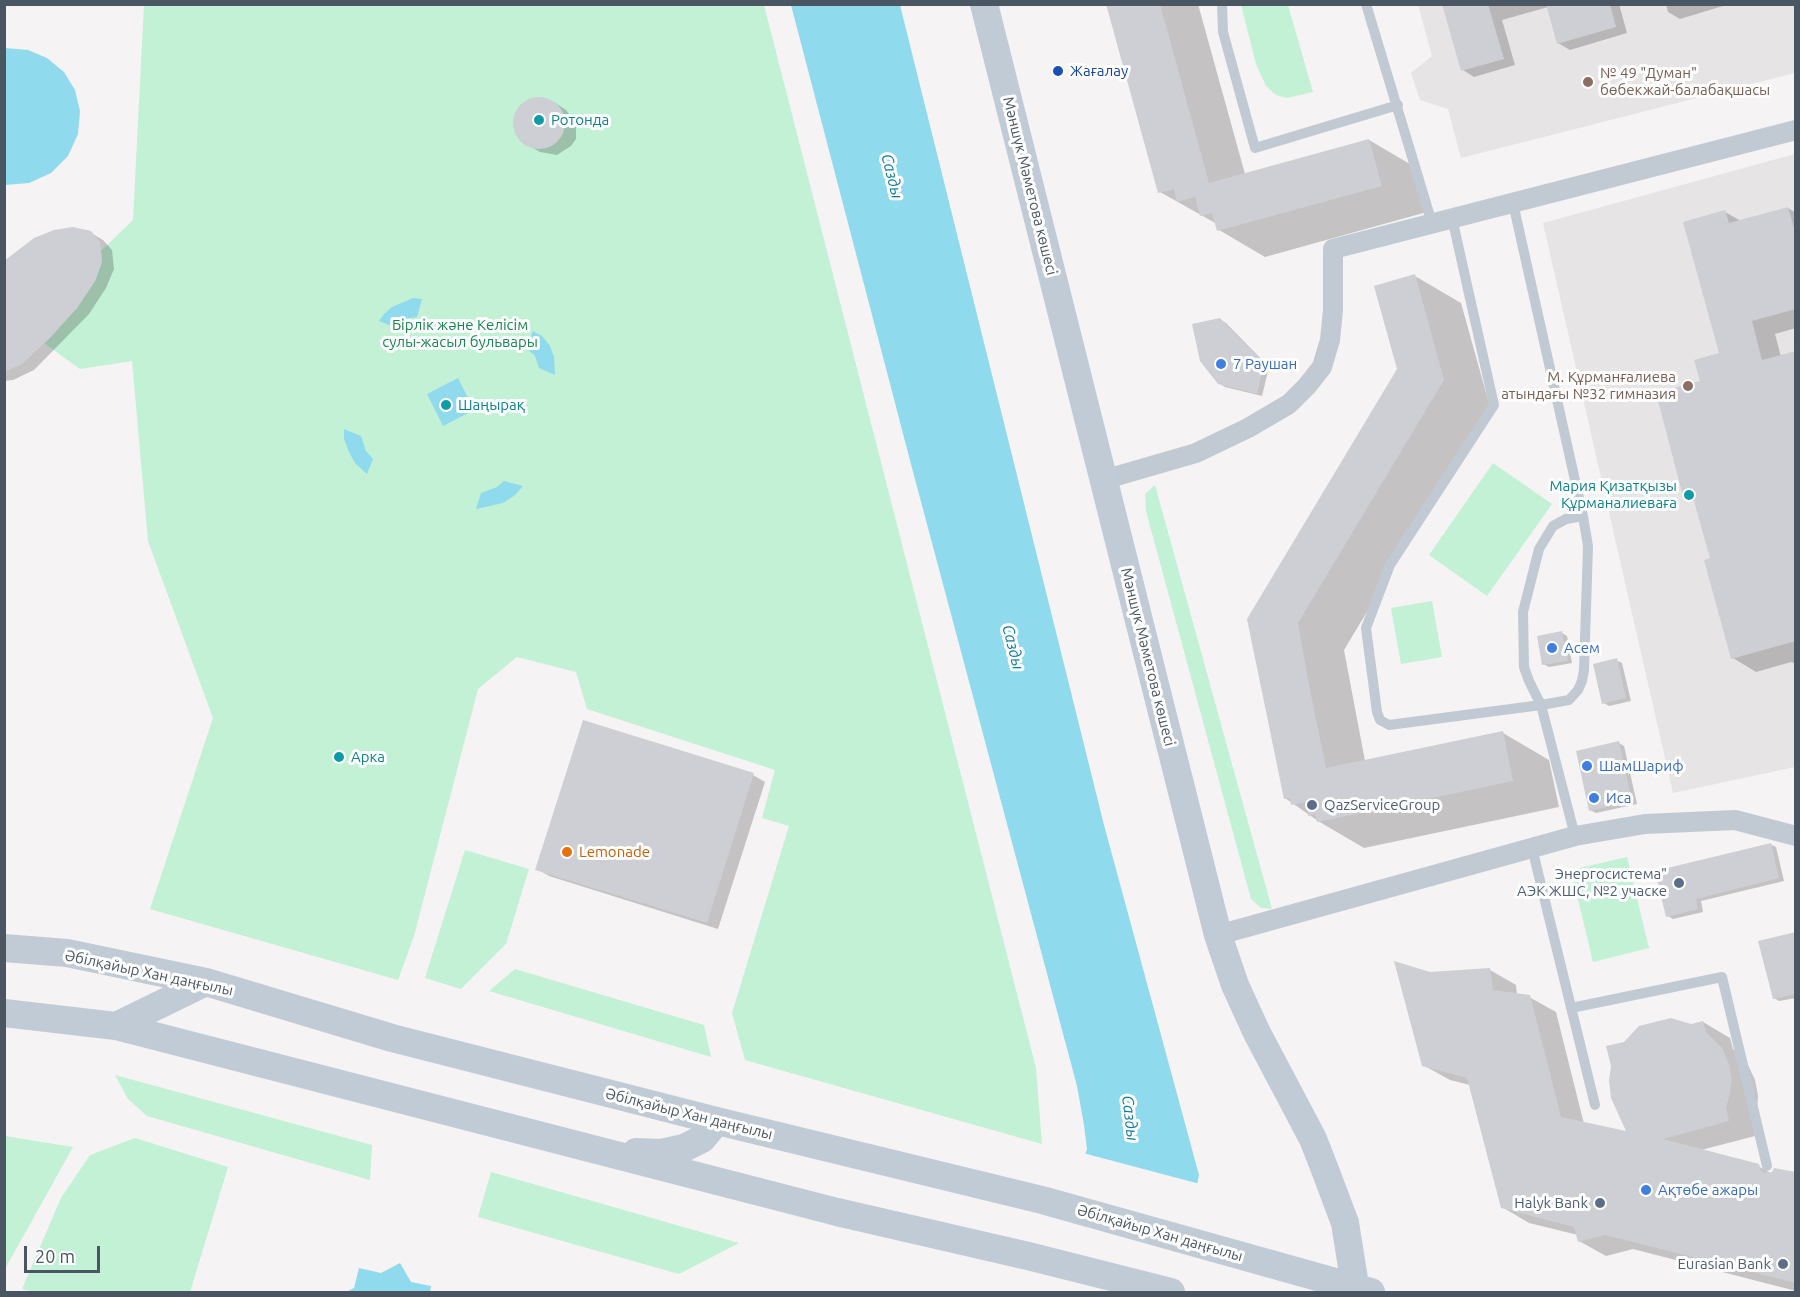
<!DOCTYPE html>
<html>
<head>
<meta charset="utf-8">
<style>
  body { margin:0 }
  #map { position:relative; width:1800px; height:1297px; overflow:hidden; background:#f5f3f3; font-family:Ubuntu,sans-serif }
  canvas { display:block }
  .frame { position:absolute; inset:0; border:6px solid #4a5661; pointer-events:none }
  .scale { position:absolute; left:24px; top:1246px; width:76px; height:27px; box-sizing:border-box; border:3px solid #4a5661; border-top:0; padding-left:8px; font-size:18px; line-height:21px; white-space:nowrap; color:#4a5661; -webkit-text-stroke:4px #fff; paint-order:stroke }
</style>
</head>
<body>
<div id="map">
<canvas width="1800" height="1297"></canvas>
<div class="frame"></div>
<div class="scale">20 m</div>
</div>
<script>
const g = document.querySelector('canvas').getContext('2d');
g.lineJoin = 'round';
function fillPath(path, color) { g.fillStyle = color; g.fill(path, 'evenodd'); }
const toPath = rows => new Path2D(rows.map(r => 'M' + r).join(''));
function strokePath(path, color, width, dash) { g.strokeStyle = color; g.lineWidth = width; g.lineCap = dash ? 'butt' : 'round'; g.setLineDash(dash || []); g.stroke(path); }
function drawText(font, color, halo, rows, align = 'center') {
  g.font = font + ' Ubuntu,sans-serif'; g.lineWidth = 6; g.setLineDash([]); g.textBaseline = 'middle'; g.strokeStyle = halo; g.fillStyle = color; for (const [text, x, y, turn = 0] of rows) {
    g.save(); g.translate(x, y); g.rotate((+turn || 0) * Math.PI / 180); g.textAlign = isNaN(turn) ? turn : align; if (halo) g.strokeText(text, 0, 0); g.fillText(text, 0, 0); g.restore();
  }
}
const education = toPath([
  [1418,5,1795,5,1795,73,1461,158,1448,109,1420,100,1411,73,1432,56],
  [1795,154,1795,767,1673,793,1543,223]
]);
const green = toPath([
  [144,5,764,5,1036,1068,1042,1144,745,1060,732,1013,789,826,762,818,775,770,587,709,576,672,517,657,478,689,414,936,398,980,150,909,213,718,148,541,132,361,80,369,44,343,77,308,95,281,102,262,101,251,133,220],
  [1241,5,1288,5,1313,92,1287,98,1276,95,1266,86,1256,64],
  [1493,463,1552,504,1487,596,1429,555],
  [1155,485,1272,909,1261,908,1251,899,1146,511,1145,494],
  [1432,601,1442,657,1401,664,1391,608],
  [465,850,529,869,506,944,461,989,425,978],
  [1627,857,1649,948,1593,962,1571,870],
  [515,969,704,1025,711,1057,489,991],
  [115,1075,372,1145,370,1180,147,1116,128,1099],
  [5,1136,73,1147,5,1269,4,1136],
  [135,1138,228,1167,190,1292,35,1292,22,1289,61,1198,90,1155],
  [491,1172,739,1243,679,1274,478,1217]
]);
const water = toPath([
  [791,5,900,5,1104,825,1199,1175,1176,1292,1041,1286,1087,1149,1084,1125,1077,1086,912,468],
  [5,48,28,50,47,58,64,72,75,90,80,111,78,134,68,156,51,173,29,183,5,185],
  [413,298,422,299,417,317,403,319,394,327,379,321,384,314,392,307],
  [533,331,542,336,550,346,554,357,555,375,539,368,535,356,526,348],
  [458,378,474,410,443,426,427,394],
  [344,429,361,436,366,451,373,459,367,474,355,463,349,452,344,439],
  [504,481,523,486,515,495,503,503,476,509,481,493,497,487],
  [400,1263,411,1282,431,1286,430,1292,346,1292,354,1288,359,1268,381,1273]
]);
const pier = toPath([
  [1083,1153,1200,1184,1179,1292,1037,1292,1038,1285]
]);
const shadow = toPath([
  [1107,4,1198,4,1245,174,1369,140,1415,167,1427,212,1265,257,1219,230,1217,224,1160,192],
  [1444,4,1619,4,1627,33,1570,50,1558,43,1548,7,1502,20,1515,65,1474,77,1463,70],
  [1666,4,1723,4,1723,6,1680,19,1668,12],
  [538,98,554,102,566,110,576,123,576,139,571,146,557,155,540,152,528,145,521,140,514,125,518,110,524,104],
  [1788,208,1796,213,1796,328,1775,334,1781,357,1796,354,1796,664,1791,662,1756,672,1733,658,1712,559,1696,502,1684,495,1702,382,1721,354,1725,212,1741,221],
  [91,233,103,240,112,250,114,269,106,288,89,314,34,370,13,380,4,381,4,263],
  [1415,276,1461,303,1490,407,1344,650,1365,761,1503,733,1549,760,1559,807,1364,848,1318,821,1285,798,1248,619,1398,369],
  [1220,320,1226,323,1269,367,1262,396,1225,387,1219,383],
  [1562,633,1567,636,1572,663,1549,667,1543,664],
  [1616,660,1622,663,1631,701,1609,706,1604,703],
  [1619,743,1624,746,1637,804,1596,813,1590,810],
  [753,775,765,782,718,929,549,876,537,869],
  [1770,844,1776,847,1784,881,1701,901,1703,912,1673,919,1668,916],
  [1796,933,1796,998,1779,1001,1774,998],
  [1490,970,1516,985,1517,995,1529,997,1556,1012,1584,1124,1629,1134,1691,1026,1703,1022,1730,1038,1733,1049,1748,1065,1755,1080,1758,1096,1755,1136,1701,1150,1758,1166,1772,1174,1796,1174,1796,1291,1633,1249,1606,1256,1579,1241,1578,1235,1529,1223,1502,1207,1470,1085,1450,1080,1423,1065,1430,974]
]);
const building = toPath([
  [1106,4,1160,4,1209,183,1369,139,1382,186,1217,231,1212,213,1200,216,1195,197,1177,202,1174,189,1158,193],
  [1442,4,1488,4,1504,59,1461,71],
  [1546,4,1610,4,1616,27,1557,44],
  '513 123a26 26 0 1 1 52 0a26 26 0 1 1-52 0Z',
  [1788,207,1796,235,1796,309,1752,321,1762,360,1796,351,1796,641,1731,659,1704,560,1710,558,1692,494,1683,496,1656,393,1700,381,1694,360,1719,353,1683,222,1725,210,1729,223],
  [73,227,91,231,100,242,102,262,95,281,77,308,50,338,22,364,4,372,4,261,34,238,54,230],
  [1415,274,1444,380,1298,623,1309,685,1326,768,1503,731,1513,781,1317,822,1315,814,1308,816,1305,802,1291,805,1290,798,1284,799,1247,619,1397,369,1374,286],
  [1220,318,1264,363,1257,394,1218,384,1200,361,1192,324],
  [1562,631,1568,661,1542,665,1537,636],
  [1617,658,1626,698,1602,704,1593,664],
  [583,720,754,773,707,923,535,870],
  [1619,741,1632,801,1589,811,1576,751],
  [1771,843,1779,878,1696,899,1698,909,1666,917,1655,871],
  [1796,932,1796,994,1773,999,1758,941],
  [1394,961,1430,972,1490,968,1493,990,1530,995,1561,1117,1626,1131,1611,1098,1609,1080,1611,1066,1606,1046,1624,1042,1639,1026,1671,1018,1691,1024,1703,1021,1706,1032,1722,1048,1729,1064,1732,1080,1729,1097,1726,1107,1729,1121,1663,1139,1759,1164,1761,1171,1765,1173,1772,1172,1774,1168,1796,1172,1796,1283,1605,1235,1578,1242,1574,1227,1501,1208,1467,1078,1422,1066]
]);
const lane = toPath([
  [1222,4,1223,32,1255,148,1398,105],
  [1366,4,1432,223],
  [1513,203,1583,516,1588,546,1584,670,1582,681,1578,690,1569,700,1541,705,1529,681,1524,667,1523,612,1539,549,1553,526,1566,519,1583,516],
  [1452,218,1494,405,1390,565,1366,628,1377,712,1380,720,1389,725,1541,705,1575,836],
  [1532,848,1595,1105],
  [1571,1008,1722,977,1767,1166]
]);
const street = toPath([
  [1103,480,1196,453,1248,428,1289,404,1307,386,1322,367,1330,340,1333,310,1333,249,1796,130],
  [1218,935,1575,836,1645,824,1735,820,1796,836]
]);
const secondary = toPath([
  [984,4,1218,935,1235,985,1257,1033,1313,1139,1327,1175,1345,1223,1356,1292],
  [4,948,67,953,206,982,392,1038,717,1121,1042,1200,1371,1292],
  [4,1013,116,1026,837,1212,1028,1256,1171,1292],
  [116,1026,206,982],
  [636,1152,661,1153,684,1148,702,1139,717,1121]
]);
const markers = [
  [1058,71,6,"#1a4fb4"],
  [1588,82,6,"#8d6e63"],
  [539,120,6,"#0f9aa8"],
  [1221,364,6,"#3f7fe0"],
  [1688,386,6,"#8d6e63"],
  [446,405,6,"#0f9aa8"],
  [1689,495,6,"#0f9aa8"],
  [1552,648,6,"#3f7fe0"],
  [339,757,6,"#0f9aa8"],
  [1587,766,6,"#3f7fe0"],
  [1594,798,6,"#3f7fe0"],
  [1312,805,6,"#5c6f8a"],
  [567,852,6,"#e8710a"],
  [1679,883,6,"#5c6f8a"],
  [1646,1190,6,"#3f7fe0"],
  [1600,1203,6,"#5c6f8a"],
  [1783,1264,6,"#5c6f8a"]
];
const transitNames = [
  ["Жағалау",1070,71]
];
const educationNames = [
  ["№ 49 \"Думан\"",1600,73],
  ["бөбекжай-балабақшасы",1600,90],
  ["М. Құрманғалиева",1676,377,"right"],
  ["атындағы №32 гимназия",1676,394,"right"]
];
const cultureNames = [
  ["Ротонда",551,120],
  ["Шаңырақ",458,405],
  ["Мария Қизатқызы",1677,486,"right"],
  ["Құрманалиеваға",1677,503,"right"],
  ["Арка",351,757]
];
const streetNames = [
  ["Мәншүк Мәметова көшесі",1030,186,76],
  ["Мәншүк Мәметова көшесі",1148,657,76],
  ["Әбілқайыр Хан даңғылы",149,973,12],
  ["Әбілқайыр Хан даңғылы",689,1114,14],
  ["Әбілқайыр Хан даңғылы",1160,1233,16]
];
const parkNames = [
  ["Бірлік және Келісім",460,325],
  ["сулы-жасыл бульвары",460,342]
];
const shopNames = [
  ["7 Раушан",1233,364],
  ["Асем",1564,648],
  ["ШамШариф",1599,766],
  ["Иса",1606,798],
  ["Ақтөбе ажары",1658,1190]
];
const serviceNames = [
  ["QazServiceGroup",1324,805,"left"],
  ["Энергосистема\"",1667,874],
  ["АЭК ЖШС, №2 учаске",1667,891],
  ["Halyk Bank",1588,1203],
  ["Eurasian Bank",1771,1264]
];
const foodNames = [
  ["Lemonade",579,852]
];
const waterNames = [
  ["Сазды",892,176,76],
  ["Сазды",1013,647,76],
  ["Сазды",1130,1118,83]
];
fillPath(education, '#e6e4e5');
fillPath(green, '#c3f1d5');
fillPath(water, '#90daee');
fillPath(pier, '#f5f3f3');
fillPath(shadow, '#0003');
fillPath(building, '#cdcfd5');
strokePath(lane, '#c1cad2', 10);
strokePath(street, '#c1cad2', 20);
strokePath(secondary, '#c1cbd6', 28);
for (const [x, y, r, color] of markers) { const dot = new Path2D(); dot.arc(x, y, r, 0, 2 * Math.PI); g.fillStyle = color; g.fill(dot); strokePath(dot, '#fff', 2); }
drawText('15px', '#164399', '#fff', transitNames, 'left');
drawText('15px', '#785e54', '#fff', educationNames, 'left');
drawText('15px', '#0d838f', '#fff', cultureNames, 'left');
drawText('15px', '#4a5661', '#fff', streetNames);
drawText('15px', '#17864f', '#fff', parkNames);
drawText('15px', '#366cbe', '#fff', shopNames, 'left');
drawText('15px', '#4e5e75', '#fff', serviceNames, 'right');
drawText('15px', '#c56008', '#fff', foodNames, 'left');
drawText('italic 16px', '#0c7c9b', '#fff', waterNames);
</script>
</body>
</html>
